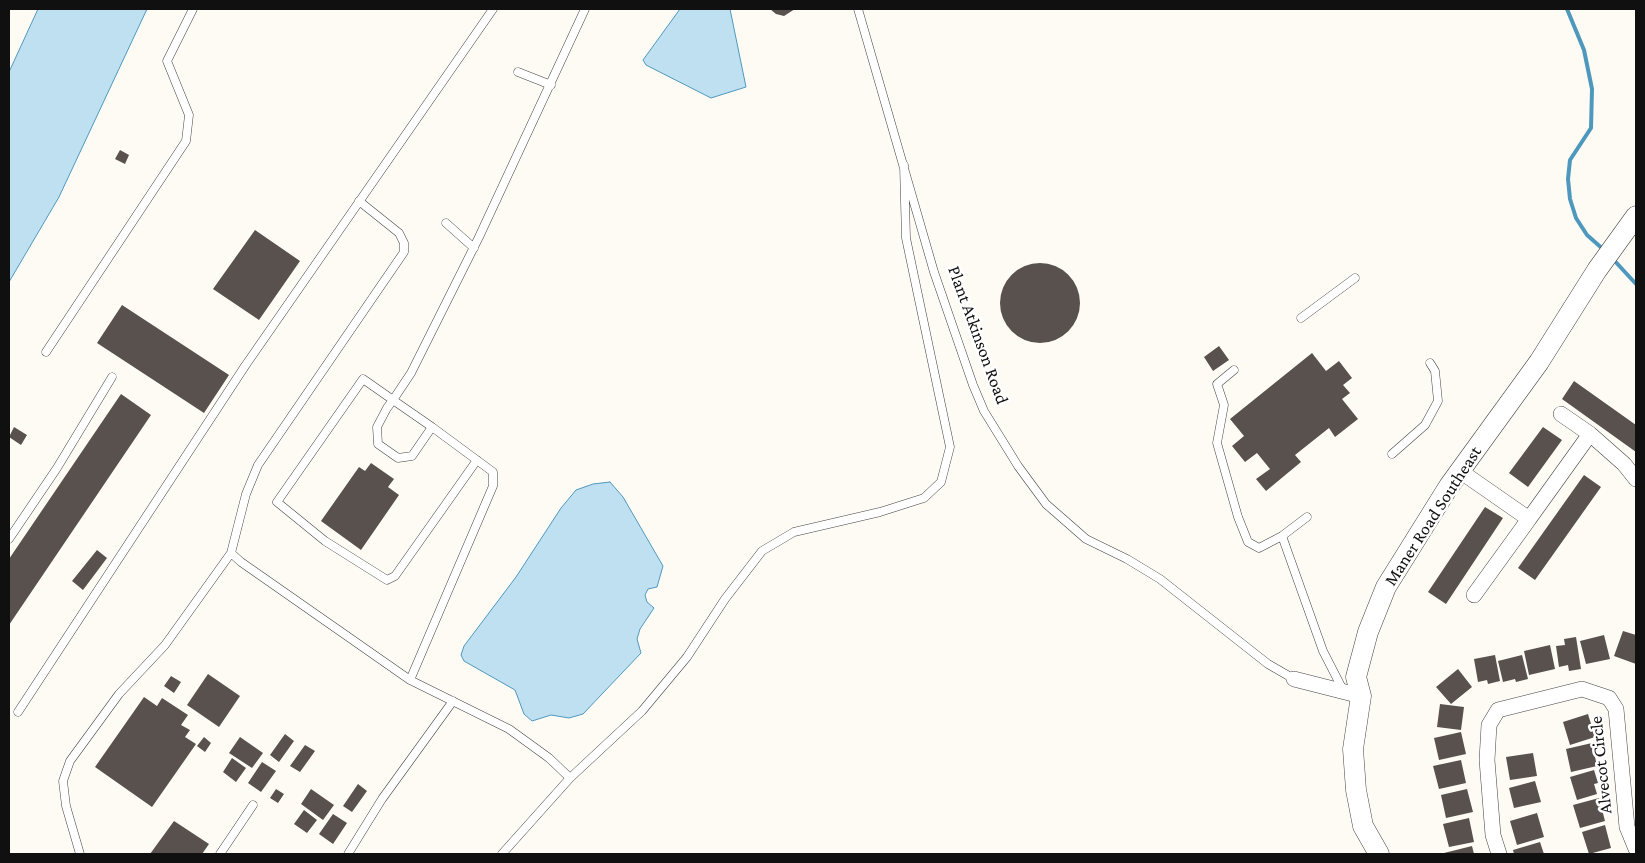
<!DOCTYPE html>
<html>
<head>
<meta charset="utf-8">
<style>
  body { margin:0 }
  #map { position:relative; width:1645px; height:863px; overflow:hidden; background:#fefbf5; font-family:"Crimson Pro",serif }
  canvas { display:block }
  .frame { position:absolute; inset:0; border:10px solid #101010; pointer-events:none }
</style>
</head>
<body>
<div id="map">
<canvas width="1645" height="863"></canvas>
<div class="frame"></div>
</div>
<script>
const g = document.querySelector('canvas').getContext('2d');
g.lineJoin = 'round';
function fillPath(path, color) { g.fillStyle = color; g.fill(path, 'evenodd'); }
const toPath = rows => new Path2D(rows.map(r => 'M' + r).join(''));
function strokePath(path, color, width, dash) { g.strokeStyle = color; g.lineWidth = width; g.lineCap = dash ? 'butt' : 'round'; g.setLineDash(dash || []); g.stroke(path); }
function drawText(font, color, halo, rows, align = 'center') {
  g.font = font + ' "Crimson Pro",serif'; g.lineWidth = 5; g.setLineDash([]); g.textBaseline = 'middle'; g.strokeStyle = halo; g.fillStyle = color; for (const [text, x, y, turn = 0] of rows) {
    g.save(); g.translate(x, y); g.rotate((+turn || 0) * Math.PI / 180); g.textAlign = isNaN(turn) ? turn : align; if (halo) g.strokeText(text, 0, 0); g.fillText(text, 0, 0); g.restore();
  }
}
const water = toPath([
  [38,9,147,9,59,197,9,282,9,72,38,9],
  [680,9,730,9,746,87,711,98,646,65,643,60,680,9],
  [610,482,623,497,663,566,657,587,648,589,645,595,647,602,654,608,640,629,637,639,641,653,583,714,569,718,551,715,532,721,524,714,515,690,464,661,461,655,464,646,516,577,561,508,576,490,593,484,610,482]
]);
const stream = toPath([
  [1567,9,1584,50,1592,89,1591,128,1570,160,1568,179,1570,199,1576,218,1587,235,1604,250],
  [1612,258,1636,284]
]);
const building = toPath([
  [770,9,795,9,784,16,776,14],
  [120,150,129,155,125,164,115,159],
  [255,230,300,261,259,320,213,289],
  '1000 303a40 40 0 1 1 80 0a40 40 0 1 1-80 0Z',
  [122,305,229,375,204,413,97,343],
  [1219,346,1229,360,1213,371,1204,357],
  [1312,353,1326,371,1339,361,1352,378,1343,385,1350,393,1342,399,1358,419,1335,437,1329,428,1295,455,1301,462,1266,491,1256,479,1270,469,1257,453,1245,462,1232,446,1244,436,1230,419],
  [1574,381,1636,425,1636,452,1562,399],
  [121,394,151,415,9,625,9,559],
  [14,427,27,435,21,445,9,437],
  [1543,427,1562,440,1528,487,1509,473],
  [371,463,394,479,388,487,399,495,361,550,321,521,359,467,365,471],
  [1584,475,1601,487,1535,580,1518,568],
  [1485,507,1503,518,1446,604,1428,592],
  [97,550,107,558,83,590,72,581],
  [1623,631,1636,635,1636,664,1614,656],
  [1604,635,1610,659,1586,664,1580,641],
  [1576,637,1581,669,1569,671,1568,665,1559,667,1556,646,1565,645,1564,639],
  [1550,645,1555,669,1529,675,1524,651],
  [1495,655,1500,681,1488,684,1487,680,1478,682,1474,659],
  [1522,655,1528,679,1516,682,1515,679,1503,682,1498,661],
  [1458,669,1472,687,1451,704,1436,687],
  [208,674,240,696,219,727,187,705],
  [171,676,181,682,174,693,164,686],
  [144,697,157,706,162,698,188,715,181,725,190,730,185,737,196,744,152,807,95,767],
  [1440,704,1464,707,1461,730,1437,727],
  [1588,714,1595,737,1570,745,1563,722],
  [1461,732,1466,754,1439,760,1434,738],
  [285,734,294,741,279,762,270,755],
  [204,737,211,743,205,752,197,746],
  [240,737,263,753,252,768,229,753],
  [1592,743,1597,766,1571,772,1566,749],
  [305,745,315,751,300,772,290,766],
  [1533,753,1537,776,1510,780,1506,757],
  [232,758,246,768,236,782,223,772],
  [1461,760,1466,783,1439,789,1433,766],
  [262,762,276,771,261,792,248,783],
  [1594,770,1598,783,1594,784,1597,794,1577,800,1570,777],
  [1535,781,1541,802,1514,808,1509,788],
  [358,784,367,791,352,812,343,806],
  [276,789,284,794,278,803,270,798],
  [311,789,334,805,323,820,301,804],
  [1467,789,1473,812,1446,818,1441,795],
  [1599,798,1605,821,1580,828,1573,805],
  [304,810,317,820,307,833,294,824],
  [1537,813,1544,837,1517,845,1510,821],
  [333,814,347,823,333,844,319,834],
  [1469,818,1474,842,1449,847,1443,824],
  [174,821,209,844,202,854,150,854],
  [1605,825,1611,848,1589,854,1582,832],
  [1540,842,1544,854,1514,854,1513,850],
  [1472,846,1474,854,1444,854,1444,853]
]);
const service = toPath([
  [858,9,934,272,973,385,984,411,1018,466,1046,504,1086,539,1127,559,1160,579,1268,664,1294,679],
  [518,72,551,85],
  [359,201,399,233,404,243,404,252,258,465,246,494,231,553,241,562,410,680,509,729,549,758,570,778],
  [446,223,474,248],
  [1301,318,1355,278],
  [46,352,186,141,189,115,167,61,193,9],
  [1234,370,1217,384,1224,405,1217,443,1238,517,1248,542,1259,548,1282,536],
  [1392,454,1425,425,1438,401,1435,371,1430,363],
  [477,460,395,576,387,580,325,541,277,502,363,379,393,400,432,427,412,456,398,458,378,444,377,427,387,408,393,400,411,373,479,237,585,9],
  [1307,517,1282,536,1323,651,1343,690],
  [9,539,57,468,112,377],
  [410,680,493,486,493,472,432,427],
  [18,712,245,366,493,9],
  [80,854,66,806,63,781,70,761,119,694,165,645,231,553],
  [220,854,253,805],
  [348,854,382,799,453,701],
  [502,854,570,778,642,711,687,657,725,599,762,551,794,532,880,512,924,498,941,482,950,447,906,238,904,165]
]);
const minor = toPath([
  [1561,414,1590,434,1624,464,1636,479],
  [1460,471,1529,519,1474,595],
  [1529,519,1590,434],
  [1294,679,1361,696],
  [1499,854,1493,835,1487,760,1489,725,1498,710,1582,689,1609,698,1616,709,1627,827,1636,849]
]);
const tertiary = toPath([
  [1379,854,1363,826,1356,790,1353,749,1361,696,1356,677,1368,632,1386,587,1449,486,1539,362,1597,270,1636,216]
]);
const streetNames = [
  ["Plant Atkinson Road",978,335,70],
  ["Maner Road Southeast",1433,516,-57],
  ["Alvecot Circle",1601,765,-96]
];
fillPath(water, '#bfe0f0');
strokePath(water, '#4e98be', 1);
strokePath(stream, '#4e98be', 4);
fillPath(building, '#58514e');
strokePath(service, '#434343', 9);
strokePath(minor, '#434343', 16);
strokePath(tertiary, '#434343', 21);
strokePath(service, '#fff', 8);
strokePath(minor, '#fff', 15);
strokePath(tertiary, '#fff', 20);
drawText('18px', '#101010', '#fff', streetNames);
</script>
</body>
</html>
